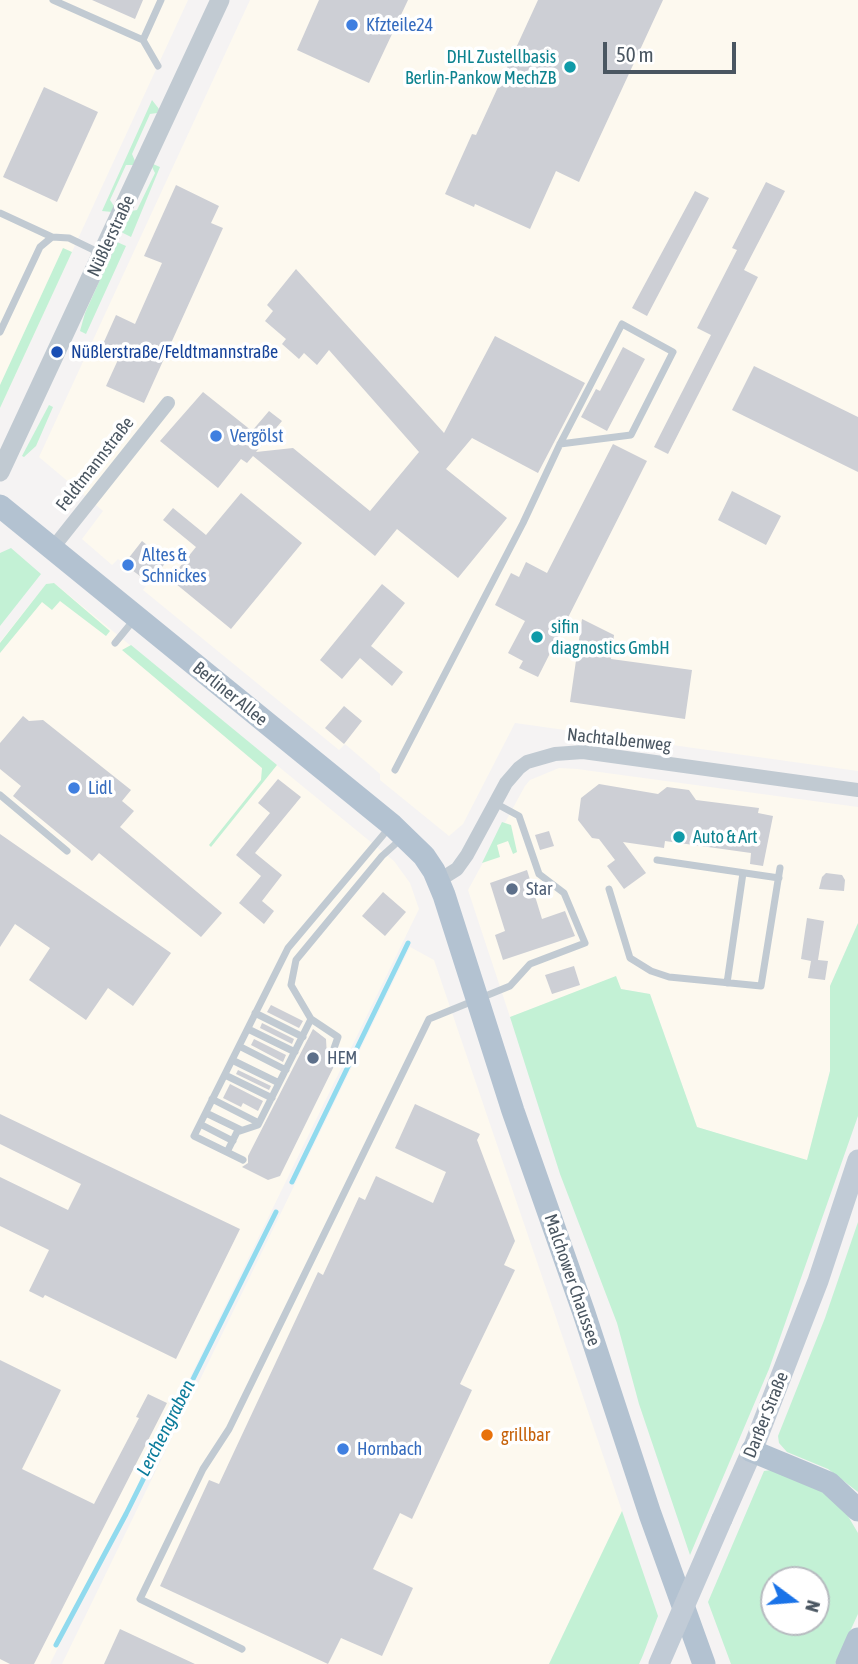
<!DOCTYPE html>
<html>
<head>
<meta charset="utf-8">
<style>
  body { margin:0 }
  #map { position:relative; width:858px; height:1664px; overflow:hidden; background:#f5f3f3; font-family:"Asap Condensed",sans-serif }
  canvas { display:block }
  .north { position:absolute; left:760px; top:1566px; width:70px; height:70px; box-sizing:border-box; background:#fff; border:2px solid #b7bbc0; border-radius:50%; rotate:106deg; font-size:19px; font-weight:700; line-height:28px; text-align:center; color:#4a5661 }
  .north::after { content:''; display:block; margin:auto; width:24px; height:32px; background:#1a73e8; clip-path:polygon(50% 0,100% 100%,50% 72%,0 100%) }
  .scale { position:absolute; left:603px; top:42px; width:133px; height:32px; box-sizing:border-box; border:4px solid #4a5661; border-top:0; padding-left:9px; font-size:21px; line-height:24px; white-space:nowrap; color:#4a5661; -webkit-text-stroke:5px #fff; paint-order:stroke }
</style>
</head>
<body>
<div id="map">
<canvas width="858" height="1664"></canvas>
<div class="north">N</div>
<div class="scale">50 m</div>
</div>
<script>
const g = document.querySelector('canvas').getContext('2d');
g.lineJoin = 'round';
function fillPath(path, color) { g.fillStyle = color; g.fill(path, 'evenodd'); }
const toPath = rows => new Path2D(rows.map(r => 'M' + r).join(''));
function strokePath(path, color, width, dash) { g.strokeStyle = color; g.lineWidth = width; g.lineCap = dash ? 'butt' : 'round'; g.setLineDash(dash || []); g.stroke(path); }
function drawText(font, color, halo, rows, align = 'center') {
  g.font = font + ' "Asap Condensed",sans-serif'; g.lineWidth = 7; g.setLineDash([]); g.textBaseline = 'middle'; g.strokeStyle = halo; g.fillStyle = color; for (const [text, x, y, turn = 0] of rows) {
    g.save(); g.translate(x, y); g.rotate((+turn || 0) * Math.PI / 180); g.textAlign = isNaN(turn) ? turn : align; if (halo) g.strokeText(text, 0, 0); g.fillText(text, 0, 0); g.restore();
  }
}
const commercial = toPath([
  [0,0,188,0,0,408],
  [250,0,858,0,858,771,515,723,463,824,449,836,380,780,380,774,345,744,339,750,143,590,148,583,118,559,112,565,82,539,103,511,39,457],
  [54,583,394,861,410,883,419,909,50,1664,0,1664,0,642,46,584],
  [559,768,577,769,858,807,858,923,830,986,830,1071,807,1161,697,1127,650,994,621,989,616,977,510,1017,468,890,525,786,530,780],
  [410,947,434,960,622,1511,549,1664,62,1664]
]);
const green = toPath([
  [152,100,159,109,157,113,150,114,132,154,135,161,133,165,126,165,110,200,114,206,112,212,102,211],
  [153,164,160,167,131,237,121,232,131,211,137,210,155,173,152,167],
  [117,242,126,246,86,334,80,331,85,313],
  [63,248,72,252,0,408,0,385],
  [49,405,53,407,36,446,24,457,22,456],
  [11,548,41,574,0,626,0,553],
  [54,583,110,631,106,636,60,601,52,610,42,602,0,653,0,643,46,584],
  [131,645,277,765,211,847,209,845,261,780,262,768,122,650],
  [502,822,511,825,517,852,513,854,508,841,497,845,500,857,482,863],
  [858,923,858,1116,769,1369,690,1555,639,1404,617,1323,560,1174,510,1017,616,976,621,989,650,994,697,1127,807,1160,830,1071,830,986],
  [858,1222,858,1492,828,1469,787,1452,779,1443,778,1436,825,1318],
  [771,1470,821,1490,842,1506,858,1533,858,1614,835,1664,731,1664,708,1602,764,1471],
  [774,1580,816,1580,816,1622,774,1622],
  [622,1511,658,1616,643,1655,639,1664,549,1664]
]);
const stream = toPath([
  [292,1182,408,943],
  [56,1645,126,1514,276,1212]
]);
const building = toPath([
  [92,0,143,0,135,19],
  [319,0,408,0,369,83,297,50],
  [538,0,663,0,579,182,556,171,530,229,475,204,474,207,445,194,472,134,476,135],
  [44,87,98,112,57,202,3,177],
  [766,182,785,191,744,270,758,277,668,454,654,447,711,335,697,328,737,250,732,248],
  [176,185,219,206,211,223,223,228,144,403,106,386,122,351,103,344,116,315,135,324,162,263,144,256],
  [695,191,709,198,647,316,632,308],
  [296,269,444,433,495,336,585,383,538,473,472,438,446,469,507,518,458,578,397,529,375,556,253,456,247,463,241,459,218,488,160,441,203,392,252,431,269,411,282,421,256,452,293,448,370,511,419,452,329,350,317,365,304,353,299,359,282,344,286,339,265,321,273,311,267,305],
  [623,347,645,359,607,431,581,417,596,389,600,391],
  [754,366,858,417,858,472,732,410],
  [613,444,647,461,538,677,519,668,523,661,508,653,525,621,495,605,511,573,519,577,526,562,547,573],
  [732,491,781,516,766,545,718,520],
  [241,493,302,543,231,629,170,579,196,547,163,520,173,508,206,535],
  [142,541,167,561,149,583,124,564],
  [382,584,405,603,371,646,403,672,392,686,360,658,342,679,320,660],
  [582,619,614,635,611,659,692,670,685,719,570,702],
  [344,706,362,721,344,744,325,728],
  [23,716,29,721,43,720,131,790,122,801,134,811,120,827,222,913,201,937,99,853,92,861,13,796,21,786,0,769,0,743],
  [278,779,301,797,255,853,282,875,262,901,274,911,264,924,239,903,261,876,236,855,270,813,258,803],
  [599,784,658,794,667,787,689,790,696,800,759,808,758,813,773,816,763,866,750,864,751,853,665,841,664,848,623,842,646,873,624,889,607,866,615,860,599,839,592,838,578,820,581,798],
  [549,831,554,846,540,850,535,835],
  [0,834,171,953,133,1006,108,988,86,1020,29,980,50,948,15,924,0,947],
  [527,870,542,919,565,911,575,936,503,960,495,935,505,931,490,883],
  [826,873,842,875,845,880,844,891,819,889,822,877],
  [383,892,406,912,385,936,362,916],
  [807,918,824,921,818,960,828,961,825,980,808,978,811,961,801,959],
  [574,966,580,985,552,994,545,975],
  [271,1005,303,1021,299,1028,267,1012],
  [262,1023,294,1039,292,1044,260,1028],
  [313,1029,326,1039,327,1057,337,1060,280,1176,268,1180,242,1167,248,1163,248,1156],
  [254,1039,286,1055,283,1062,251,1045],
  [238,1070,271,1086,269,1090,236,1074],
  [230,1084,263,1101,258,1111,243,1103,241,1107,223,1098],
  [415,1104,480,1134,477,1140,515,1241,504,1265,515,1270,460,1384,472,1390,412,1519,400,1513,373,1569,413,1588,382,1656,341,1638,328,1664,160,1586,209,1480,219,1484,318,1272,323,1275,359,1197,365,1200,376,1176,433,1203,446,1172,395,1148],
  [0,1114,240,1229,176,1359,45,1295,43,1298,29,1291,49,1250,0,1226,0,1177,68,1210,81,1184,0,1144],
  [0,1360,61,1390,22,1469,94,1504,139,1418,136,1417,148,1394,167,1403,34,1664,10,1664,0,1659],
  [120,1629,195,1664,104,1664]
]);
const service = toPath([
  [53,0,143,40],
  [158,66,143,40,161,0],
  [0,213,52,237],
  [0,332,40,247,52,237,69,238,100,253],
  [115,643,133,621],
  [395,770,523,523,560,444,622,324,673,352,631,435,560,444],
  [0,795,67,851],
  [657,860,779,878],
  [609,889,630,958,651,971,669,977,761,986,780,868],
  [727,983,743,873],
  [255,1013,303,1037],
  [248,1029,295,1052],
  [239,1046,286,1070],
  [332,1054,338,1037,311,1019,291,985,296,960,382,856,401,839],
  [232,1060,279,1083],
  [225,1075,272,1098],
  [212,1099,259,1123],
  [206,1113,241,1130],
  [200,1124,233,1141],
  [227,1152,237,1132,258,1125,311,1019],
  [243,1160,194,1136,288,948,389,828],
  [242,1649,140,1599,203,1469,229,1429,429,1019,510,986,530,964,585,943,564,893,539,874,519,816,495,803]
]);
const minor = toPath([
  [52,549,168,403],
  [438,881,457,869,467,855,506,783,519,768,527,762,555,754,583,752,858,790]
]);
const tertiary = toPath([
  [0,472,220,0]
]);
const secondary = toPath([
  [722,1519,752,1451,818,1281,858,1160]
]);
const primary = toPath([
  [0,506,392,825,424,856,434,871,444,895,513,1111,584,1313,650,1514,704,1664],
  [752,1451,829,1483,858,1510],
  [847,1664,858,1639]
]);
const secondaryBridge = toPath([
  [659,1664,722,1519]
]);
const markers = [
  [352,25,7,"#3f7fe0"],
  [570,67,7,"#0f9aa8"],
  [57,352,7,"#1a4fb4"],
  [216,436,7,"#3f7fe0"],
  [128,565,7,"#3f7fe0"],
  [537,637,7,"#0f9aa8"],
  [74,788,7,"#3f7fe0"],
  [679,837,7,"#0f9aa8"],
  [512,889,7,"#5c6f8a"],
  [313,1058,7,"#5c6f8a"],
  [487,1435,7,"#e8710a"],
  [343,1449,7,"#3f7fe0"]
];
const shopNames = [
  ["Kfzteile24",366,25],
  ["Vergölst",230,436],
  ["Altes &",142,555],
  ["Schnickes",142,576],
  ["Lidl",88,788],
  ["Hornbach",357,1449]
];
const cultureNames = [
  ["DHL Zustellbasis",556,57,"right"],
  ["Berlin-Pankow MechZB",556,78,"right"],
  ["sifin",551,627],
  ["diagnostics GmbH",551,648],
  ["Auto & Art",693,837]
];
const streetNames = [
  ["Nüßlerstraße",111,236,-65],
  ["Feldtmannstraße",95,464,-52],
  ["Berliner Allee",230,694,39],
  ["Nachtalbenweg",619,740,6],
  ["Malchower Chaussee",572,1280,71],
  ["Darßer Straße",766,1415,-68]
];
const transitNames = [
  ["Nüßlerstraße/Feldtmannstraße",71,352]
];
const serviceNames = [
  ["Star",526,889],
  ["HEM",327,1058]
];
const foodNames = [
  ["grillbar",501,1435]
];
const waterNames = [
  ["Lerchengraben",166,1428,-63]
];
fillPath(commercial, '#fdf9ef');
fillPath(green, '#c3f1d5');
strokePath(stream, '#90daee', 5);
fillPath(building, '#cdcfd5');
strokePath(service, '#c1cad2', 7);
strokePath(minor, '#c1cad2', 14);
strokePath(tertiary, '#c1cad2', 19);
strokePath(secondary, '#c1cbd6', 21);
strokePath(primary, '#b3c2d1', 23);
strokePath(secondaryBridge, '#c1cbd6', 21);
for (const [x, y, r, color] of markers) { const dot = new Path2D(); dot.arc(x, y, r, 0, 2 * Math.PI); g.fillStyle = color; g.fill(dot); strokePath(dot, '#fff', 2.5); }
drawText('18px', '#366cbe', '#fff', shopNames, 'left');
drawText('18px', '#0d838f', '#fff', cultureNames, 'left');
drawText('18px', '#4a5661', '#fff', streetNames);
drawText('18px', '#164399', '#fff', transitNames, 'left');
drawText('18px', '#4e5e75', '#fff', serviceNames, 'left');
drawText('18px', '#c56008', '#fff', foodNames, 'left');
drawText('italic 19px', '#0c7c9b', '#fff', waterNames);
</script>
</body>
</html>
